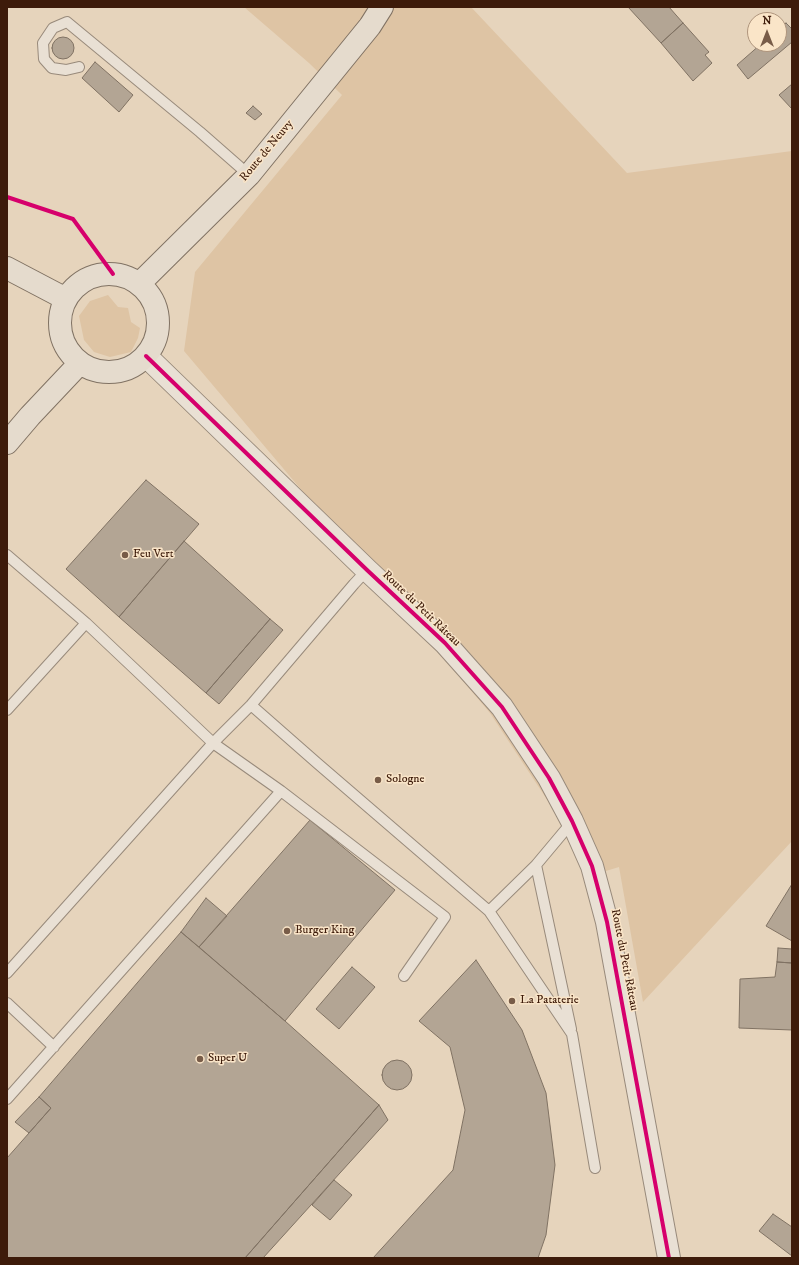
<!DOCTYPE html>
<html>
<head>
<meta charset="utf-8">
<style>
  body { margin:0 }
  #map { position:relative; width:799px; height:1265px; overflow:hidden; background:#e6d4bc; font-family:"IM FELL DW Pica",serif }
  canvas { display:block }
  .frame { position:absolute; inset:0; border:8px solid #3d1b0a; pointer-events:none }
  .north { position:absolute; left:747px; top:12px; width:40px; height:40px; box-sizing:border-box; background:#fae5c8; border:1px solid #ae947c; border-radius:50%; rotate:0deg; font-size:11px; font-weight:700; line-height:16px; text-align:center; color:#3d1b0a }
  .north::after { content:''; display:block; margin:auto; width:14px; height:18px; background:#785c48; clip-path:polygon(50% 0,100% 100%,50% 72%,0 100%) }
</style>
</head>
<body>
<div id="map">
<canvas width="799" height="1265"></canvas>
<div class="frame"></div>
<div class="north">N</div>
</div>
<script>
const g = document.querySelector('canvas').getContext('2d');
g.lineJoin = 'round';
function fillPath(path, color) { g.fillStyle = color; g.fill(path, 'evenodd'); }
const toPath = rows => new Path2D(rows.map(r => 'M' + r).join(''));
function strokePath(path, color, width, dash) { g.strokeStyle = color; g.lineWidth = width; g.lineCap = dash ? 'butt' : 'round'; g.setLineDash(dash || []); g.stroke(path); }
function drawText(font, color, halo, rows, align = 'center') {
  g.font = font + ' "IM FELL DW Pica",serif'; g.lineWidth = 3; g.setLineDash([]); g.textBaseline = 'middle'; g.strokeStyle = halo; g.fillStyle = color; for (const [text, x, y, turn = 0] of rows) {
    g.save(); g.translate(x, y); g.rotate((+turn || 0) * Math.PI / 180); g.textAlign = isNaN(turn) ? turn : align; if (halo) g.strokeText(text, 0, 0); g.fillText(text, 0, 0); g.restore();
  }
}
const green = toPath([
  [244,7,471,7,627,173,792,151,792,841,643,1002,619,867,596,874,490,713,184,351,195,272,342,95,309,63],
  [108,295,118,307,128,308,131,322,140,328,138,338,131,352,110,357,94,352,84,340,79,316,90,301]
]);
const building = toPath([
  [628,7,669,7,683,23,661,43,628,7],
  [683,23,709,52,705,55,712,63,693,81,661,43,683,23],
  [786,23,792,29,792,42,748,79,737,65,761,44,779,44,779,29,786,23],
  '52 48a11 11 0 1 1 22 0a11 11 0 1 1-22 0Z',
  [95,62,133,95,119,112,82,78,95,62],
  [792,84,792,109,779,95,792,84],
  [253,106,262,114,255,120,246,113,253,106],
  [146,480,199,524,119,617,66,569,146,480],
  [184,541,270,619,206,693,119,617,184,541],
  [270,619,283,630,219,704,206,693,270,619],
  [310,820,395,890,285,1021,199,947,310,820],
  [792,884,792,941,766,926,792,884],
  [206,898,227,916,199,947,181,932,206,898],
  [181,932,285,1021,379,1105,245,1258,7,1258,7,1158,51,1108,39,1097,181,932],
  [778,948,792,949,792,963,777,962,778,948],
  [476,960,522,1030,546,1093,555,1165,546,1235,538,1258,373,1258,453,1170,465,1110,450,1047,419,1021,476,960],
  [777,962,792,963,792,1030,739,1028,740,979,775,977,777,962],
  [352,967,375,987,339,1029,316,1009,352,967],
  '382 1075a15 15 0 1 1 30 0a15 15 0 1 1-30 0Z',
  [39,1097,51,1108,29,1133,15,1122,39,1097],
  [379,1105,388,1120,263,1258,245,1258,379,1105],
  [334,1180,352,1195,330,1220,312,1205,334,1180],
  [773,1214,792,1227,792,1256,759,1231,773,1214]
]);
const service = toPath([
  [79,67,66,70,52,68,44,59,43,43,53,28,67,22,200,132,249,175],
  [7,555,86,623,213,743,281,791,445,917,404,976],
  [251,705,317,763,489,911,572,1034,595,1168],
  [7,710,86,623],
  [536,865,571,1029],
  [489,911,536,865,572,822],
  [7,973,213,743,251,705,354,584,367,570],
  [7,1003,54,1047],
  [7,1099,281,791]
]);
const tertiary = toPath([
  [146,356,367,570,445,643,502,707,549,778,572,821,592,866,607,922,669,1258]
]);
const primary = toPath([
  [7,268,66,299],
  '60 323a49 49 0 1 1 98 0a49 49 0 1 1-98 0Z',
  [139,284,249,175,370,26,382,7],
  [7,443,30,416,80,363]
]);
const cycleway = toPath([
  [7,197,73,219,113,274],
  [146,356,367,570,445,643,502,707,549,778,572,821,592,866,607,922,669,1258]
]);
const markers = [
  [125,555,4,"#785c48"],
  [378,780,4,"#785c48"],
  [287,931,4,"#785c48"],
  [512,1001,4,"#785c48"],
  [200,1059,4,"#785c48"]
];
const streetNames = [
  ["Route de Neuvy",267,151,-50],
  ["Route du Petit Râteau",421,609,44],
  ["Route du Petit Râteau",624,960,79]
];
const poiNames = [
  ["Feu Vert",133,555],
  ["Sologne",386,780],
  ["Burger King",295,931],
  ["La Pataterie",520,1001],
  ["Super U",208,1059]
];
fillPath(green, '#dec4a4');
fillPath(building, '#b3a594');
strokePath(building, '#807263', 1);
strokePath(service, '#988a7b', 12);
strokePath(tertiary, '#988a7b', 24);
strokePath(primary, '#807263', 24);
strokePath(service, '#e9e0d4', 10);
strokePath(tertiary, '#e9e0d4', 22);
strokePath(primary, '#e5dbcd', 22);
strokePath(cycleway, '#d6006c', 4);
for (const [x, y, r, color] of markers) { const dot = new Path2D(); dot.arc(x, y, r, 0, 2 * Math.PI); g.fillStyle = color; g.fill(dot); strokePath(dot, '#fae5c8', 1.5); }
drawText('12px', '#3d1b0a', '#fae5c8', streetNames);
drawText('12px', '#3d1b0a', '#fae5c8', poiNames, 'left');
</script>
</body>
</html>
